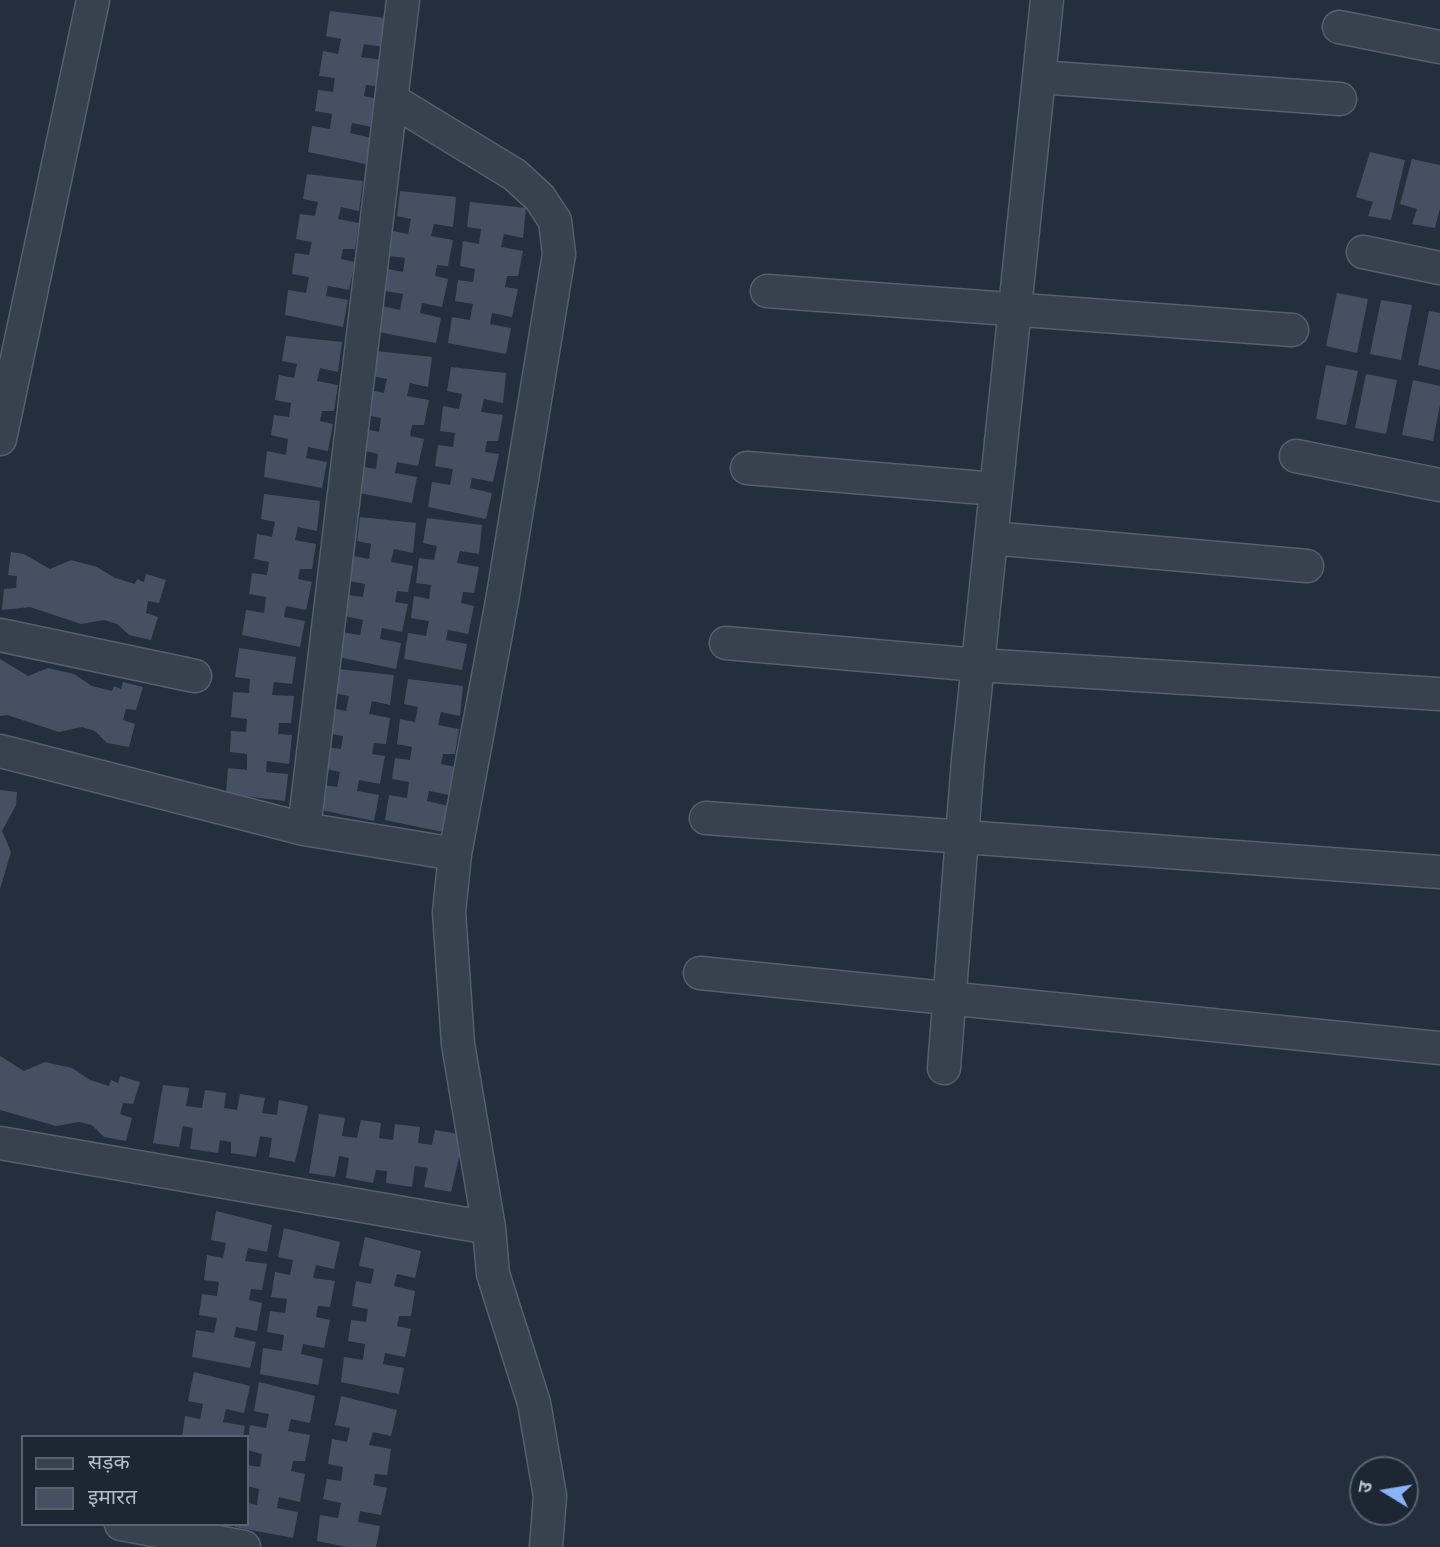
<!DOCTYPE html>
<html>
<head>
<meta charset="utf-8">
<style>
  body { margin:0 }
  #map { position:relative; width:1440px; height:1547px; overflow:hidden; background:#242f3e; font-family:"Work Sans","Noto Sans Devanagari",sans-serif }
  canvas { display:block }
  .legend { position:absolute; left:21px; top:1435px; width:228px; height:91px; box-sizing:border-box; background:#1d2633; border:2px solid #59626f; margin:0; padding:9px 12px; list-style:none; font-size:21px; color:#b4bcc9 }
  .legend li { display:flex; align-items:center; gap:14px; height:35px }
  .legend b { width:35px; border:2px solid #59626f }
  .north { position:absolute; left:1349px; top:1456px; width:70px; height:70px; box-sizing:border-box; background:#1d2633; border:2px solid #59626f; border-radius:50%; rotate:281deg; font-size:19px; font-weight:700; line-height:28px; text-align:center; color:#b4bcc9 }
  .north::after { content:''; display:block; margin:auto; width:24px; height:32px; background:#8ab4f8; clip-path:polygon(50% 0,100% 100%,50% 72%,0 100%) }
</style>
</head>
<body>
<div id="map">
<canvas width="1440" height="1547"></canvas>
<ul class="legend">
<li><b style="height:9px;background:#38414e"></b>सड़क</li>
<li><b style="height:19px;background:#455162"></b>इमारत</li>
</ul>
<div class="north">उ</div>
</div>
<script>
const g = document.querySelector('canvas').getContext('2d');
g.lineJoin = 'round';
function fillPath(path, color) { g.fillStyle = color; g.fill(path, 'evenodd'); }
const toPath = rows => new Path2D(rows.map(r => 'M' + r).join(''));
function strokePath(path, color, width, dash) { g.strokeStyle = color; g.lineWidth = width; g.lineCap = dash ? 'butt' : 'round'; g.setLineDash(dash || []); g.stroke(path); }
const building = toPath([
  [330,11,386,18,383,47,364,44,361,57,382,60,378,86,366,85,364,96,377,99,372,127,352,123,350,133,371,138,366,164,308,152,312,126,330,129,332,114,315,111,318,90,333,92,335,78,319,76,323,51,338,54,341,39,326,36],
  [1370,152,1405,160,1391,220,1368,216,1373,202,1356,197],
  [1412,159,1440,165,1440,208,1435,228,1412,224,1417,209,1400,204],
  [307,174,363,181,359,211,341,207,338,219,359,223,355,249,343,249,341,259,355,262,349,290,328,286,326,296,348,300,343,327,285,315,288,290,306,293,309,277,292,274,295,253,309,255,312,242,296,239,300,214,315,216,318,202,303,199],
  [400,191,456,197,453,227,434,224,431,236,453,240,448,266,437,265,435,276,448,279,442,307,422,303,420,313,441,318,436,343,378,332,382,306,400,310,403,294,385,291,388,269,403,272,405,258,389,256,393,231,408,234,411,219,397,216],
  [470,202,526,208,523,238,504,234,501,247,523,251,518,276,507,276,505,287,518,289,512,317,492,313,490,324,511,328,506,354,448,343,452,317,470,320,473,304,455,301,458,280,473,282,475,269,460,266,463,241,479,244,481,229,467,227],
  [1337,293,1368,299,1357,353,1326,346],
  [1381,300,1412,305,1401,360,1370,354],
  [1429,311,1440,313,1440,370,1418,365],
  [286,336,342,342,338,372,320,368,317,381,338,385,334,411,322,411,320,421,333,424,328,451,308,447,306,458,327,462,322,488,264,477,267,451,286,455,288,439,271,435,274,415,289,417,291,403,275,400,279,375,294,378,297,364,282,361],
  [376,351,432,357,428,387,410,383,407,396,429,400,424,425,412,425,410,436,424,439,418,466,397,462,395,473,417,477,412,503,354,492,357,466,376,469,378,454,361,450,364,429,379,432,381,418,365,415,369,390,384,393,387,379,372,376],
  [1326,365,1358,371,1346,425,1316,419],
  [451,367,506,373,503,403,484,399,481,412,503,415,498,441,487,441,485,452,499,454,493,482,472,478,470,488,492,493,486,519,428,507,432,482,450,485,453,469,435,466,438,445,453,447,455,433,440,431,443,406,459,409,462,394,447,391],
  [1366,374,1397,380,1386,434,1355,428],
  [1413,380,1440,386,1440,405,1433,441,1402,435],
  [264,494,320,501,317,531,298,527,295,540,316,544,312,569,300,569,298,579,312,582,306,610,286,606,284,617,305,621,300,647,242,635,246,610,264,613,266,597,249,594,252,573,267,575,269,562,254,559,257,534,272,537,275,522,261,519],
  [360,517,416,523,413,553,394,549,391,562,413,566,408,592,397,591,395,602,408,604,402,632,382,628,380,639,401,643,396,669,338,657,342,632,360,635,363,620,345,616,348,595,363,597,365,584,349,581,353,556,369,559,371,544,357,541],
  [427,518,482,525,479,554,460,551,457,563,479,567,474,593,463,592,461,603,474,606,468,634,448,630,446,640,467,644,462,670,404,659,408,633,426,636,429,621,411,618,414,596,429,599,431,585,416,583,419,558,434,560,437,546,423,543],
  [11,552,24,554,50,569,71,560,97,567,115,578,135,584,137,579,144,582,146,574,166,580,159,603,148,601,146,613,158,617,151,640,129,635,117,624,104,620,81,624,30,607,2,610,4,589,16,588,17,576,8,575],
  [239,648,296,657,292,684,274,682,272,695,294,696,291,723,279,723,278,734,292,735,289,764,267,761,266,772,288,774,285,801,226,794,228,768,247,770,247,754,230,752,231,731,246,732,247,719,231,717,233,692,249,693,250,679,235,677],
  [0,659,28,676,48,668,74,674,92,686,112,691,114,686,121,689,123,682,143,687,136,710,126,709,123,720,135,724,129,747,107,743,95,731,82,727,59,732,7,715,0,716],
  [338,669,394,675,390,705,372,701,369,714,390,718,386,744,374,743,372,754,385,756,380,784,359,780,357,791,379,795,374,821,316,809,319,784,337,787,340,772,323,768,326,747,341,749,343,736,327,733,331,708,346,711,349,696,334,693],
  [408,679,463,686,460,716,441,712,438,725,459,729,455,754,443,754,441,764,455,767,449,795,429,791,427,801,448,806,443,832,385,820,389,795,407,798,409,782,392,779,395,758,410,760,412,747,397,744,400,719,415,722,418,707,404,704],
  [0,790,17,792,16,805,2,831,11,852,0,889],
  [0,1056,24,1071,45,1062,72,1068,90,1080,109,1086,111,1080,118,1083,120,1076,140,1082,133,1104,123,1103,120,1114,132,1118,126,1141,104,1137,92,1125,79,1122,56,1126,0,1110],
  [163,1085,189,1088,186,1106,202,1108,205,1090,226,1093,224,1108,237,1110,240,1094,265,1098,262,1113,277,1115,279,1100,308,1106,295,1162,269,1157,272,1138,260,1136,256,1157,231,1153,231,1142,220,1140,218,1153,190,1149,193,1128,183,1126,179,1147,153,1143],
  [319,1114,345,1118,342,1136,357,1138,361,1120,381,1123,379,1138,393,1140,395,1124,420,1127,418,1143,432,1145,435,1130,464,1135,451,1192,424,1187,428,1168,415,1166,412,1187,386,1183,387,1171,376,1170,373,1183,346,1178,349,1158,339,1156,335,1177,309,1173],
  [216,1211,272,1225,267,1252,248,1248,245,1261,267,1264,262,1290,251,1289,249,1300,262,1303,257,1331,236,1327,234,1337,256,1342,250,1368,192,1357,196,1330,214,1333,217,1318,199,1315,202,1294,217,1296,219,1282,204,1280,207,1255,223,1258,226,1243,211,1240],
  [284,1228,340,1242,334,1269,316,1265,313,1278,335,1281,330,1307,318,1306,316,1317,330,1320,324,1348,303,1344,301,1354,323,1359,318,1385,260,1374,263,1348,282,1351,284,1335,267,1332,270,1311,285,1313,287,1299,271,1297,275,1272,290,1275,293,1260,278,1257],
  [365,1237,421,1251,415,1278,397,1274,394,1286,415,1291,411,1316,399,1316,397,1326,411,1329,405,1357,385,1353,383,1364,404,1368,399,1394,341,1382,344,1357,363,1360,365,1344,348,1341,351,1320,366,1322,368,1309,352,1306,356,1281,371,1284,374,1269,359,1266],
  [194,1372,250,1386,244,1413,226,1409,223,1422,245,1426,243,1437,182,1437,185,1416,200,1419,203,1404,188,1401],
  [259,1382,315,1396,310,1423,291,1419,288,1431,310,1435,305,1461,293,1461,291,1471,305,1474,300,1502,279,1497,277,1508,298,1512,293,1538,235,1527,236,1524,247,1524,247,1503,257,1505,259,1489,247,1486,247,1465,260,1467,262,1454,247,1450,250,1425,266,1428,269,1414,254,1411],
  [341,1396,397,1410,391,1436,373,1432,369,1445,391,1449,387,1475,375,1474,373,1485,387,1488,381,1515,360,1511,358,1522,380,1526,376,1547,347,1547,317,1541,320,1515,338,1518,341,1503,323,1499,327,1479,341,1481,343,1467,328,1464,332,1439,347,1442,350,1428,335,1425]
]);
const minor = toPath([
  [1339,27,1440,47],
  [1039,77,1340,99],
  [392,100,515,175,540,198,555,221,559,254,502,601,455,854,449,912,458,1044,489,1228,493,1274,534,1403,550,1496,546,1547],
  [1363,252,1440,268],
  [767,291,1292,330],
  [0,439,93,0],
  [1296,456,1440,485],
  [747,468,996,489],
  [991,538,1307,566],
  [0,635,195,676],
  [726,643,978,665,1440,694],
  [0,751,304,829,455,854],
  [706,818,1440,872],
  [304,829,403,0],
  [700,973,1440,1048],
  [944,1068,968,760,1047,0],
  [0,1143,489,1228],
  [121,1524,244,1547]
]);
fillPath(building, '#455162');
strokePath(minor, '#565f6c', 35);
strokePath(minor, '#38414e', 32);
</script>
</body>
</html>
